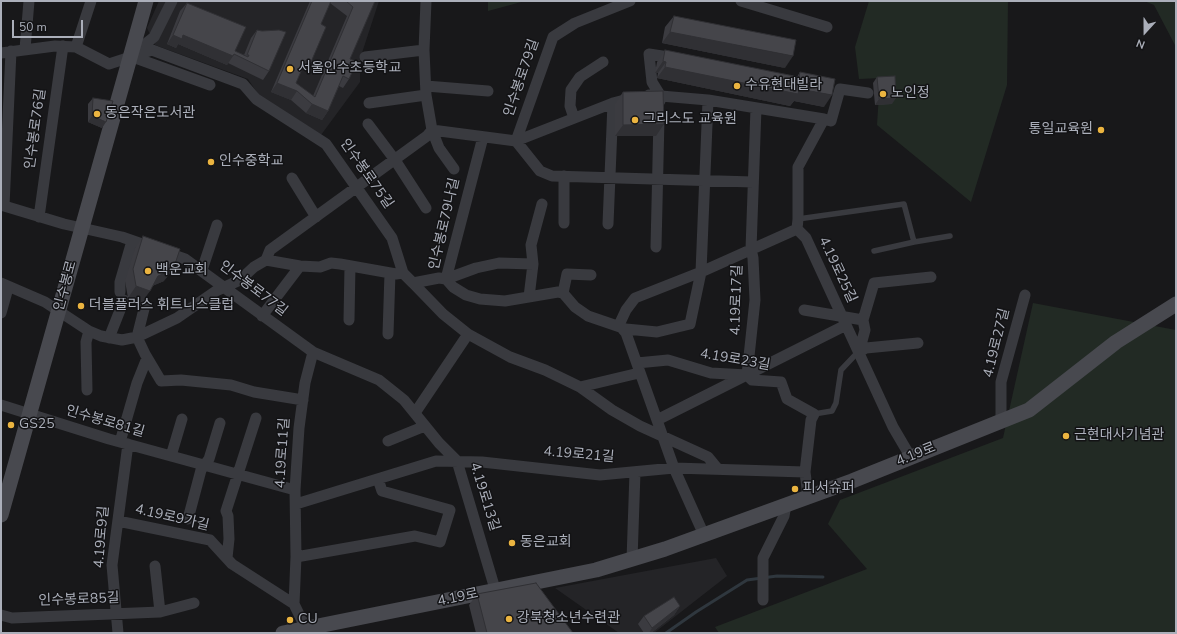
<!DOCTYPE html>
<html>
<head>
<meta charset="utf-8">
<style>
  body { margin:0 }
  #map { position:relative; width:1177px; height:634px; overflow:hidden; background:#18181a; font-family:"Nunito Sans",sans-serif }
  canvas { display:block }
  .frame { position:absolute; inset:0; border:2px solid #abafba; pointer-events:none }
  .north { position:absolute; left:1125px; top:12px; width:40px; height:40px; -webkit-text-stroke:3px #131315; paint-order:stroke; rotate:201deg; font-size:11px; font-weight:700; line-height:16px; text-align:center; color:#abafba }
  .north::after { content:''; display:block; margin:auto; width:14px; height:18px; background:#abafba; clip-path:polygon(50% 0,100% 100%,50% 72%,0 100%) }
  .scale { position:absolute; left:12px; top:20px; width:71px; height:18px; box-sizing:border-box; border:2px solid #abafba; border-top:0; padding-left:5px; font-size:12px; line-height:14px; white-space:nowrap; color:#abafba; -webkit-text-stroke:3px #131315; paint-order:stroke }
</style>
</head>
<body>
<div id="map">
<canvas width="1177" height="634"></canvas>
<div class="frame"></div>
<div class="north">N</div>
<div class="scale">50 m</div>
</div>
<script>
const g = document.querySelector('canvas').getContext('2d');
g.lineJoin = 'round';
function fillPath(path, color) { g.fillStyle = color; g.fill(path, 'evenodd'); }
const toPath = rows => new Path2D(rows.map(r => 'M' + r).join(''));
function strokePath(path, color, width, dash) { g.strokeStyle = color; g.lineWidth = width; g.lineCap = dash ? 'butt' : 'round'; g.setLineDash(dash || []); g.stroke(path); }
function drawText(font, color, halo, rows, align = 'center') {
  g.font = font + ' "Nunito Sans","Noto Sans KR",sans-serif'; g.lineWidth = 3; g.setLineDash([]); g.textBaseline = 'middle'; g.strokeStyle = halo; g.fillStyle = color; for (const [text, x, y, turn = 0] of rows) {
    g.save(); g.translate(x, y); g.rotate((+turn || 0) * Math.PI / 180); g.textAlign = isNaN(turn) ? turn : align; if (halo) g.strokeText(text, 0, 0); g.fillText(text, 0, 0); g.restore();
  }
}
const built = toPath([
  [159,1,379,1,360,59,360,82,321,135,260,97,248,79,155,45,147,28],
  [716,558,727,576,654,633,619,633,555,588]
]);
const green = toPath([
  [488,1,525,1,488,11],
  [869,1,1008,1,1007,85,971,202,877,125,880,78,859,79,855,47],
  [1144,1,1176,1,1176,47,1154,5],
  [1033,303,1176,330,1176,633,719,633,715,627,867,569,828,524,840,500,1003,438]
]);
const stream = toPath([
  [666,633,696,612,747,580,777,576,823,577]
]);
const lane = toPath([
  [798,219,904,204,914,242,950,236],
  [874,251,914,242],
  [814,414,832,411,836,403,841,370,858,352]
]);
const street = toPath([
  [426,1,424,50,426,95,432,130,439,148,454,169],
  [630,1,575,23,553,37,516,141,540,171,552,176,753,182],
  [741,1,827,27],
  [76,47,91,1],
  [25,49,29,1],
  [135,52,154,37,172,1],
  [1,53,55,46,76,47,109,64,152,50,243,84,256,99,326,144,392,238,403,273],
  [130,56,210,85],
  [365,57,424,50],
  [426,86,488,91],
  [868,93,840,89,831,121,824,119,798,167,798,219,797,229,806,238,893,427,910,456],
  [649,95,708,100,824,119],
  [660,101,660,95,652,82,649,54,675,58],
  [369,103,426,95],
  [574,118,570,106,571,90,580,77,603,62],
  [368,124,395,160,426,208],
  [432,130,516,141,613,103,628,99],
  [292,178,316,217],
  [1,205,64,224,122,237,185,259,313,352,379,380,404,400,439,443,457,461,495,589],
  [4,206,11,51],
  [39,217,63,46],
  [564,223,564,176],
  [608,224,613,103],
  [656,247,659,118],
  [266,260,300,266,320,267,331,263,340,264,396,274,403,273,413,283,439,278,446,279,453,287,466,295,480,299,505,301,558,292,563,293,575,307,588,316,626,329,657,332,690,324,701,272,708,100],
  [202,270,217,225],
  [446,279,483,137],
  [446,279,476,268,499,263,533,264],
  [1,283,45,302,89,331,101,336,122,340,137,337,177,318,216,291,240,280,254,267,266,260,270,250,427,136,432,130],
  [413,283,443,314,468,334,510,357,545,370,580,387,612,410,640,426,708,457,717,468],
  [120,292,120,282,132,241],
  [563,293,567,274,591,275],
  [529,297,533,264,531,245,542,204],
  [145,305,137,337,145,354,161,381,181,380,231,385,254,392,303,400],
  [804,310,863,320],
  [1,313,8,288],
  [262,316,300,266],
  [349,320,350,266],
  [388,334,390,273],
  [109,338,124,300],
  [859,352,865,330,863,320,874,283,931,277],
  [859,352,866,348,918,343],
  [637,363,668,360,711,373,747,375,752,380,781,382,787,399,814,414,811,420,805,472,808,496],
  [747,375,755,300,753,258,751,249,756,108],
  [580,387,639,373],
  [87,390,86,342,89,331],
  [1,405,109,439,295,490],
  [415,413,468,334],
  [657,420,846,325],
  [1001,422,1001,382,1025,295],
  [388,441,425,426],
  [120,442,137,383,147,358],
  [171,456,182,419],
  [296,504,436,461,482,462,600,475,674,468,805,472],
  [188,519,201,470,209,459,220,423],
  [118,521,210,540,232,564,294,604],
  [704,535,674,468,626,333,619,325,626,310,635,298,701,272,797,229],
  [296,557,415,536,440,542,450,510,382,491,378,479],
  [227,558,229,539,228,516,226,511,256,418],
  [632,560,635,472],
  [155,566,160,612],
  [763,600,763,558,784,516,786,505],
  [1,615,12,618,160,612,194,603],
  [118,633,112,565,128,444],
  [308,633,294,604,296,557,295,490,299,428,305,383,313,352]
]);
const secondary = toPath([
  [1,515,146,1],
  [283,633,596,570,665,549,852,481,1029,410,1116,342,1176,304]
]);
const wall = toPath([
  [310,1,375,1,350,59,349,79,343,88,339,86,328,111,322,120,306,113,291,100,271,92],
  [330,3,347,16,313,96,296,83,302,69,305,71,311,62,321,24],
  [187,3,235,51,244,55,251,38,257,30,269,71,263,80,228,63,227,65,178,44,176,48,167,44,180,11],
  [674,16,785,68,662,43,665,27],
  [665,50,797,77,800,72,824,107,794,101,790,106,657,78,658,73,655,73,657,62],
  [877,77,892,104,875,105,873,83],
  [623,92,656,136,615,136,615,104],
  [93,98,102,128,88,122,88,104],
  [143,236,164,281,152,286,142,302,128,298,125,281,135,248],
  [477,594,573,633,476,633,469,605],
  [680,606,674,615,651,633,644,633,638,624,644,616]
]);
const shadedWall = toPath([
  [670,32,793,56,785,68,662,43],
  [173,35,183,35,233,56,227,65,178,44,176,48,167,44],
  [663,61,666,62,658,73,655,73],
  [665,67,799,89,832,95,824,107,794,101,790,106,657,78],
  [277,83,297,91,291,100,271,92],
  [896,98,892,104,875,105,879,99],
  [312,104,328,111,322,120,306,113],
  [92,116,106,122,102,128,88,122],
  [664,124,656,136,615,136,623,125],
  [173,270,164,281,150,287,158,276],
  [136,286,150,291,142,302,128,298],
  [680,606,674,615,651,633,649,633,652,628]
]);
const building = toPath([
  [312,1,331,1,321,24,326,27,311,62,306,60,296,83,315,97,353,7,346,1,375,1,350,59,357,62,349,79,343,76,328,111,312,104,297,91,277,83,312,1],
  [187,3,246,27,235,51,248,57,249,55,247,55,257,30,262,31,279,30,286,32,269,71,234,54,233,56,183,35,182,39,173,35,187,3],
  [674,16,796,40,793,56,670,32,674,16],
  [665,50,799,77,800,72,835,79,832,95,799,89,798,94,665,67,666,62,663,61,665,50],
  [895,76,896,98,879,99,877,77,895,76],
  [663,91,664,124,623,125,623,92,663,91],
  [93,98,113,101,106,122,92,116,93,98],
  [143,236,180,249,173,270,158,276,150,291,136,286,133,269,143,236],
  [536,583,573,633,487,633,477,594,536,583],
  [674,597,680,606,652,628,644,616,674,597]
]);
const markers = [
  [290,69,4,"#ebb440"],
  [737,86,4,"#ebb440"],
  [883,94,4,"#ebb440"],
  [97,114,4,"#ebb440"],
  [635,120,4,"#ebb440"],
  [1101,130,4,"#ebb440"],
  [211,162,4,"#ebb440"],
  [148,271,4,"#ebb440"],
  [81,306,4,"#ebb440"],
  [11,425,4,"#ebb440"],
  [1066,436,4,"#ebb440"],
  [795,489,4,"#ebb440"],
  [512,543,4,"#ebb440"],
  [509,619,4,"#ebb440"],
  [290,620,4,"#ebb440"]
];
const poiNames = [
  ["서울인수초등학교",298,69],
  ["수유현대빌라",745,86],
  ["노인정",891,94],
  ["동은작은도서관",105,114],
  ["그리스도 교육원",643,120],
  ["통일교육원",1093,130,"right"],
  ["인수중학교",219,162],
  ["백운교회",156,271],
  ["더블플러스 휘트니스클럽",89,306],
  ["GS25",19,425],
  ["근현대사기념관",1074,436],
  ["피서슈퍼",803,489],
  ["동은교회",520,543],
  ["강북청소년수련관",517,619],
  ["CU",298,620]
];
const streetNames = [
  ["인수봉로79길",522,78,-71],
  ["인수봉로76길",36,129,-82],
  ["인수봉로75길",366,174,55],
  ["인수봉로79나길",445,224,-77],
  ["4.19로25길",837,270,65],
  ["인수봉로",66,286,-75],
  ["인수봉로77길",253,289,37],
  ["4.19로17길",737,300,-88],
  ["4.19로27길",997,343,-76],
  ["4.19로23길",735,360,10],
  ["인수봉로81길",105,422,16],
  ["4.19로11길",283,453,-86],
  ["4.19로21길",579,455,5],
  ["4.19로",916,455,-22],
  ["4.19로13길",484,497,73],
  ["4.19로9가길",172,518,13],
  ["4.19로9길",102,537,-85],
  ["4.19로",458,598,-12],
  ["인수봉로85길",79,600,-2]
];
fillPath(built, '#242427');
fillPath(green, '#222a24');
strokePath(stream, '#2f373e', 3);
strokePath(lane, '#393a3f', 5.5);
strokePath(street, '#393a3f', 11);
strokePath(secondary, '#48494f', 15);
fillPath(wall, '#3b3b40');
fillPath(shadedWall, '#303034');
fillPath(building, '#45454a');
strokePath(building, '#303034', 1);
for (const [x, y, r, color] of markers) { const dot = new Path2D(); dot.arc(x, y, r, 0, 2 * Math.PI); g.fillStyle = color; g.fill(dot); strokePath(dot, '#131315', 1.5); }
drawText('14px', '#abafba', '#131315', poiNames, 'left');
drawText('14px', '#abafba', '#131315', streetNames);
</script>
</body>
</html>
